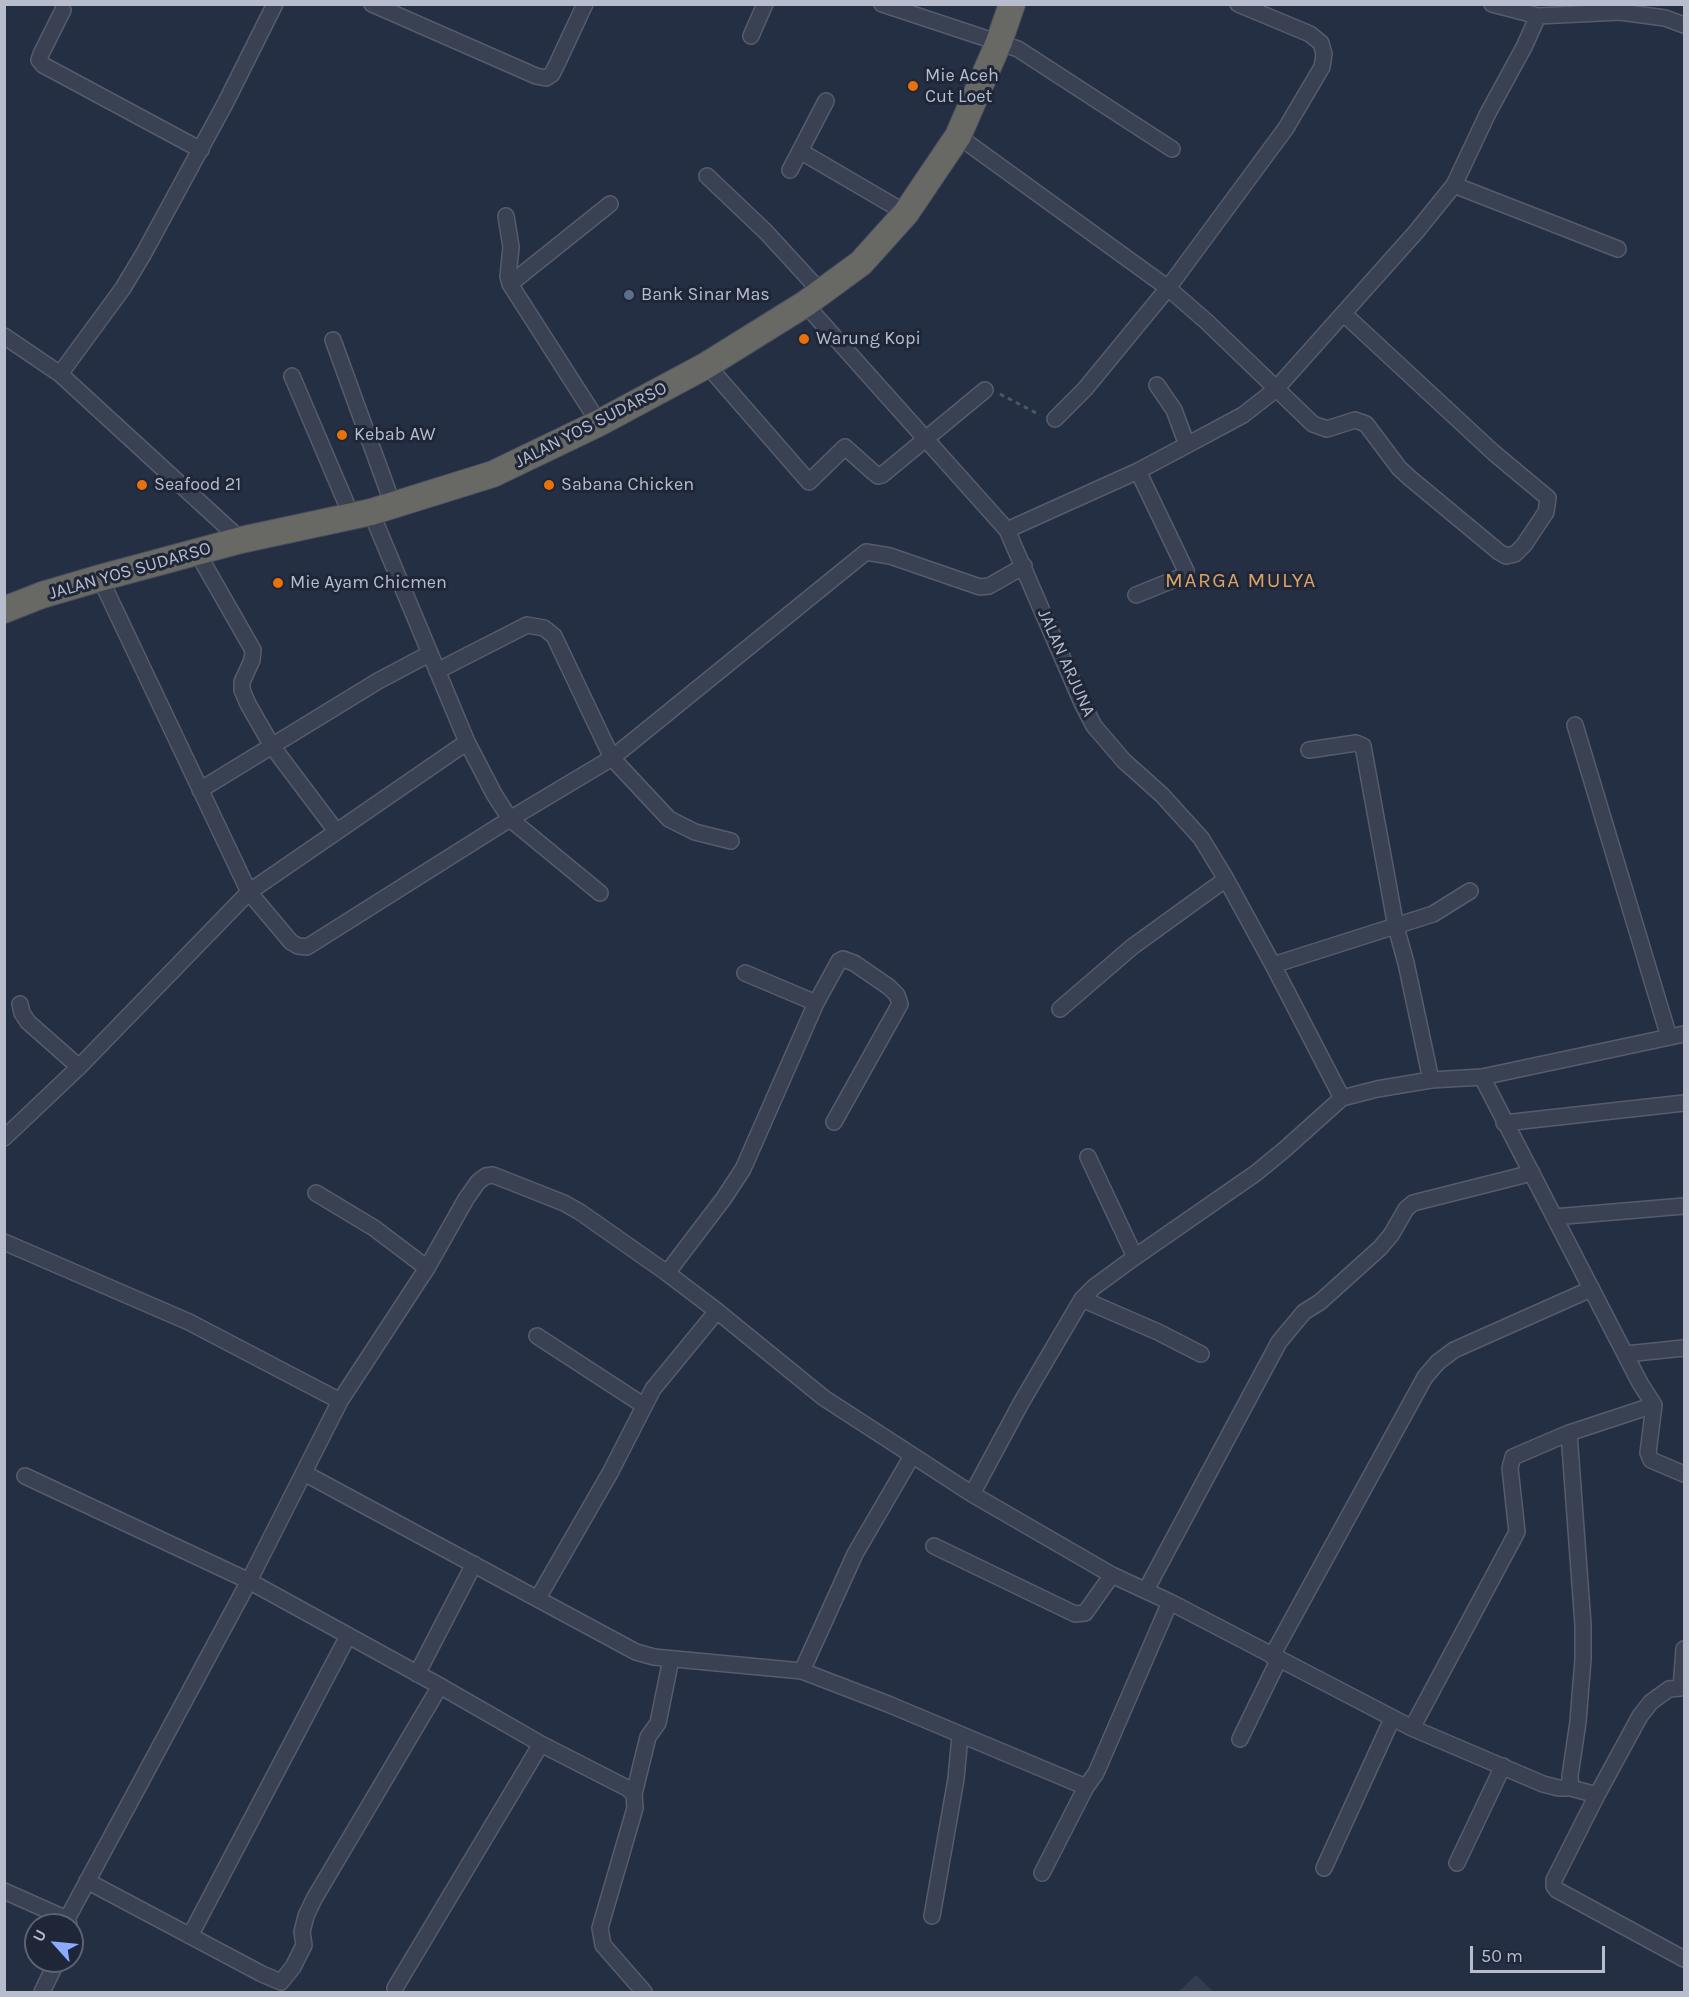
<!DOCTYPE html>
<html>
<head>
<meta charset="utf-8">
<style>
  body { margin:0 }
  #map { position:relative; width:1689px; height:1997px; overflow:hidden; background:#252f43; font-family:Karla,sans-serif }
  canvas { display:block }
  .frame { position:absolute; inset:0; border:6px solid #b7bdcd; pointer-events:none }
  .north { position:absolute; left:24px; top:1913px; width:60px; height:60px; box-sizing:border-box; background:#1e2638; border:2px solid #5b6274; border-radius:50%; rotate:297deg; font-size:16px; font-weight:700; line-height:24px; text-align:center; color:#b7bdcd }
  .north::after { content:''; display:block; margin:auto; width:21px; height:27px; background:#8bacfe; clip-path:polygon(50% 0,100% 100%,50% 72%,0 100%) }
  .scale { position:absolute; left:1470px; top:1946px; width:135px; height:27px; box-sizing:border-box; border:3px solid #b7bdcd; border-top:0; padding-left:8px; font-size:18px; line-height:21px; white-space:nowrap; color:#b7bdcd; -webkit-text-stroke:4px #1e2638; paint-order:stroke }
</style>
</head>
<body>
<div id="map">
<canvas width="1689" height="1997"></canvas>
<div class="frame"></div>
<div class="north">U</div>
<div class="scale">50 m</div>
</div>
<script>
const g = document.querySelector('canvas').getContext('2d');
g.lineJoin = 'round';
function fillPath(path, color) { g.fillStyle = color; g.fill(path, 'evenodd'); }
const toPath = rows => new Path2D(rows.map(r => 'M' + r).join(''));
function strokePath(path, color, width, dash) { g.strokeStyle = color; g.lineWidth = width; g.lineCap = dash ? 'butt' : 'round'; g.setLineDash(dash || []); g.stroke(path); }
function drawText(font, color, halo, rows, align = 'center') {
  g.font = font + ' Karla,sans-serif'; g.lineWidth = 6; g.setLineDash([]); g.textBaseline = 'middle'; g.strokeStyle = halo; g.fillStyle = color; for (const [text, x, y, turn = 0] of rows) {
    g.save(); g.translate(x, y); g.rotate((+turn || 0) * Math.PI / 180); g.textAlign = isNaN(turn) ? turn : align; if (halo) g.strokeText(text, 0, 0); g.fillText(text, 0, 0); g.restore();
  }
}
const airport = toPath([
  [1196,1975,1214,1992,1178,1992]
]);
const path = toPath([
  [1000,394,1040,415]
]);
const minor = toPath([
  [372,4,536,76,546,78,552,74,557,64,585,4],
  [882,4,1018,49,1172,149],
  [1492,4,1538,16,1620,12,1665,18,1684,25],
  [63,10,41,54,39,60,43,65,201,150],
  [751,36,765,4],
  [958,136,1168,288,1207,322,1313,424,1327,429,1355,420,1366,424,1399,468,1411,479,1499,552,1506,556,1515,554,1524,545,1546,512,1548,498,1494,453,1344,314],
  [800,151,826,101],
  [790,170,800,151,906,213],
  [707,176,766,232,821,292],
  [1454,185,1618,249],
  [506,216,511,247,508,276,510,284,599,423],
  [510,284,610,204],
  [805,304,1007,530,1082,703,1094,726,1124,761,1162,795,1201,838,1226,879,1273,965,1342,1098],
  [4,336,60,374,241,540],
  [333,340,393,505],
  [707,365,809,482,845,447,873,472,878,476,882,475,985,390],
  [60,374,123,288,144,253,226,102,275,4],
  [292,376,352,517],
  [1157,385,1174,410,1187,445],
  [1055,419,1085,389,1168,288,1286,128,1322,67,1324,54,1321,43,1310,34,1238,4],
  [371,512,467,742,494,794,510,819,600,893],
  [1007,530,1138,471,1187,445,1243,415,1275,390,1416,232,1454,185,1488,113,1524,47,1538,16],
  [197,552,253,650,252,660,242,682,242,690,248,704,272,746,336,831],
  [100,578,249,892,291,942,298,946,307,947,510,819,612,758,866,552,890,556,980,587,989,586,1024,566],
  [1136,595,1183,576,1186,571,1138,471],
  [437,671,527,625,544,628,554,636,612,758,669,819,695,832,731,841],
  [1575,725,1669,1037],
  [1309,750,1356,743,1363,746,1396,927,1406,963,1431,1080],
  [200,790,378,681,429,654],
  [1273,965,1433,914,1470,891],
  [745,973,816,1003],
  [20,1004,22,1013,28,1022,79,1067],
  [1060,1009,1132,947,1226,879],
  [1482,1077,1640,1383,1654,1405,1648,1453,1651,1460,1684,1474],
  [1504,1123,1684,1103],
  [4,1138,79,1067,249,892,467,742],
  [1088,1157,1135,1257],
  [316,1193,374,1228,427,1268],
  [1554,1217,1684,1206],
  [4,1242,189,1322,340,1401],
  [667,1273,724,1198,743,1169,816,1003,839,961,843,959,854,963,889,987,897,995,900,1004,834,1122],
  [1082,1299,1158,1332,1201,1354],
  [537,1336,643,1405],
  [1626,1354,1684,1348],
  [1569,1433,1583,1625,1583,1659,1578,1722,1570,1776,1571,1788],
  [304,1473,636,1652,654,1657,802,1671,888,1704,1086,1787,1096,1773,1170,1602],
  [25,1476,249,1581,440,1686,541,1744,627,1788,634,1794,635,1808,600,1928,603,1945,644,1992],
  [972,1494,1021,1403,1082,1299,1094,1287,1135,1257,1256,1173,1284,1150,1342,1098,1377,1089,1431,1080,1482,1077,1684,1034],
  [934,1546,1075,1614,1085,1613,1112,1575],
  [1146,1590,1279,1342,1304,1312,1320,1302,1380,1248,1391,1235,1406,1209,1413,1203,1532,1173],
  [538,1598,610,1473,653,1389,717,1311],
  [1684,1649,1681,1688,1669,1689,1651,1702,1640,1716,1597,1795,1554,1880,1554,1886,1557,1890,1684,1959],
  [1272,1656,1425,1377,1438,1362,1454,1350,1591,1289],
  [802,1671,855,1554,912,1456],
  [417,1674,474,1564],
  [1412,1728,1517,1532,1510,1468,1513,1457,1569,1433,1654,1405],
  [1240,1739,1279,1659],
  [634,1794,648,1737,658,1723,671,1659],
  [1457,1863,1503,1766],
  [1324,1868,1392,1719],
  [1042,1873,1086,1787],
  [87,1881,262,1974,281,1982,293,1967,304,1945,302,1932,306,1916,314,1899,440,1686],
  [4,1891,67,1919,69,1925],
  [932,1916,956,1779,960,1735],
  [67,1919,249,1581,340,1401,427,1268,466,1199,478,1182,486,1176,493,1175,564,1203,580,1212,667,1273,717,1311,824,1398,972,1494,1112,1575,1170,1602,1412,1728,1543,1784,1559,1788,1571,1788,1597,1795],
  [190,1936,348,1636],
  [395,1988,541,1744],
  [42,1992,57,1961]
]);
const trunk = toPath([
  [4,610,42,595,100,578,241,540,371,512,493,474,599,423,707,365,805,304,861,263,906,213,958,136,999,42,1012,4]
]);
const markers = [
  [913,86,6,"#e8710a"],
  [629,295,6,"#5c6f8a"],
  [804,339,6,"#e8710a"],
  [342,435,6,"#e8710a"],
  [142,485,6,"#e8710a"],
  [549,485,6,"#e8710a"],
  [278,583,6,"#e8710a"]
];
const poiNames = [
  ["Mie Aceh",925,76],
  ["Cut Loet",925,97],
  ["Bank Sinar Mas",641,295],
  ["Warung Kopi",816,339],
  ["Kebab AW",354,435],
  ["Seafood 21",154,485],
  ["Sabana Chicken",561,485],
  ["Mie Ayam Chicmen",290,583]
];
const streetNames = [
  ["JALAN YOS SUDARSO",591,425,-27],
  ["JALAN YOS SUDARSO",130,571,-16],
  ["JALAN ARJUNA",1066,663,66]
];
const quarterNames = [
  ["MARGA MULYA",1241,581]
];
fillPath(airport, '#333c50');
strokePath(minor, '#555c6d', 18);
strokePath(trunk, '#444c5d', 28);
strokePath(path, '#455b61', 3, [4.5, 4.5]);
strokePath(minor, '#394153', 15);
strokePath(trunk, '#686864', 26);
for (const [x, y, r, color] of markers) { const dot = new Path2D(); dot.arc(x, y, r, 0, 2 * Math.PI); g.fillStyle = color; g.fill(dot); strokePath(dot, '#1e2638', 2); }
drawText('18px', '#b7bdcd', '#1e2638', poiNames, 'left');
drawText('18px', '#b7bdcd', '#1e2638', streetNames);
g.letterSpacing = '1.5px';
drawText('21px', '#dca362', '#1e2638', quarterNames);
g.letterSpacing = '0px';
</script>
</body>
</html>
